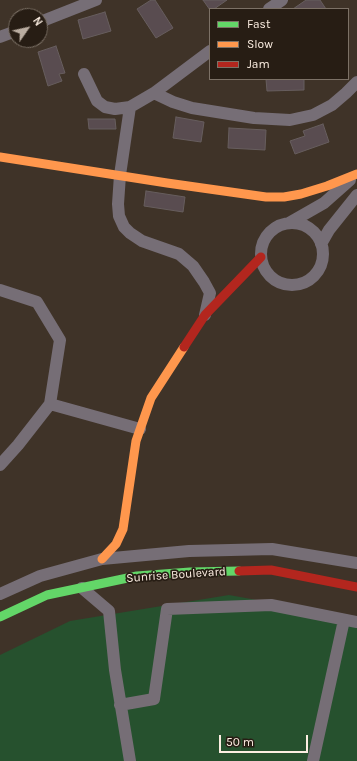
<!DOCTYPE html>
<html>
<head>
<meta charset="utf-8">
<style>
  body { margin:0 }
  #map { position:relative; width:357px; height:761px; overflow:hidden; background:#3f3328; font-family:Karla,sans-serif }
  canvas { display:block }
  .legend { position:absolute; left:209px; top:8px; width:140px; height:72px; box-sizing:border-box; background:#271d14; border:1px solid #7c7166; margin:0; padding:5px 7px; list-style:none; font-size:12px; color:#fceee2 }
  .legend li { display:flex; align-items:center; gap:8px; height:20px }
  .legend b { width:20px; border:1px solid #7c7166 }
  .north { position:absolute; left:8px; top:8px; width:40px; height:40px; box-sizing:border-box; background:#271d14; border:1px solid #7c7166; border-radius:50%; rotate:56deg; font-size:11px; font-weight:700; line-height:16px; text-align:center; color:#fceee2 }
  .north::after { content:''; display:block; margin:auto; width:14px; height:18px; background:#baada1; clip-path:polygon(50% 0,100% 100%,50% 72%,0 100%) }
  .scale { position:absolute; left:219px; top:735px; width:89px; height:18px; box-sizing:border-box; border:2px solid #fceee2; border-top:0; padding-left:5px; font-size:12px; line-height:14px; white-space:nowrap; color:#fceee2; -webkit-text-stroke:3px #271d14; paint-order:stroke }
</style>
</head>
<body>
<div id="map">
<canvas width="357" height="761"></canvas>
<ul class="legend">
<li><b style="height:5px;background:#63d668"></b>Fast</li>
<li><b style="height:5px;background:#ff974d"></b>Slow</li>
<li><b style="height:5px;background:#b3261e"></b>Jam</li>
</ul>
<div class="north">N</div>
<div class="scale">50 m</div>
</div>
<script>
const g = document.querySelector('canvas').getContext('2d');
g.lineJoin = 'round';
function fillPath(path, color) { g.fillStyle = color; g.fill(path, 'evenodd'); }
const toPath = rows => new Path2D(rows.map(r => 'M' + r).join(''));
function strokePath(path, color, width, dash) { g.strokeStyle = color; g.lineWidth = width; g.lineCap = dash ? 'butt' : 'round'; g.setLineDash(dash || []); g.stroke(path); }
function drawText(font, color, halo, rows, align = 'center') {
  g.font = font + ' Karla,sans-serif'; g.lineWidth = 3.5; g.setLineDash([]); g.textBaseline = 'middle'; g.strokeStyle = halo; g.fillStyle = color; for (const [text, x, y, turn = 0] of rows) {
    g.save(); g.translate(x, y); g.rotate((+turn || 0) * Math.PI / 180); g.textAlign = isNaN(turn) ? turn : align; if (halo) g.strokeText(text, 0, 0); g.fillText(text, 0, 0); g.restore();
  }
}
const green = toPath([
  [229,595,357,618,357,761,0,761,0,655,70,621]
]);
const building = toPath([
  [151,0,155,0,173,28,156,38,137,9,151,0],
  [203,0,227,0,214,9,210,9,210,10,203,0],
  [306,0,320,0,326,9,293,9,306,0],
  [105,12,111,31,83,39,78,20,105,12],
  [56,46,65,73,59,74,62,81,48,86,38,52,56,46],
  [266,79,304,79,304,90,267,91,266,79],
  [176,117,204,122,201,142,173,138,176,117],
  [88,119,115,119,116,129,89,129,88,119],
  [323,124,329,142,295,154,290,141,305,136,303,131,323,124],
  [229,128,266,130,265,150,228,148,229,128],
  [146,191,185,197,183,212,144,206,146,191]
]);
const street = toPath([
  [269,9,282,0],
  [40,22,96,0],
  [0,37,16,31],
  [84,74,97,101,105,107,115,109,130,107,154,93,210,51],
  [154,93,173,102,192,108,254,118,290,120,313,115,332,105,346,93,357,82],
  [130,107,120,175,118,204,119,216,124,227,130,233,142,241,179,254,193,266,204,282,210,293,205,315],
  '261 254a31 31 0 1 1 62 0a31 31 0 1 1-62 0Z',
  [289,223,324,203,350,180],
  [321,244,329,230,357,195],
  [0,290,37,302,60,340,50,404,18,445,0,465],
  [50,404,140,429],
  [82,588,109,611,115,670,130,761],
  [0,594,40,576,102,559,189,551,272,549,357,563],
  [120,705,154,699,167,609,271,605,357,622],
  [313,761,344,620]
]);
const fast = toPath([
  [0,617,47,595,137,576,190,572,239,571]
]);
const slow = toPath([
  [0,157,167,183,266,197,284,197,301,194,327,186,357,174],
  [102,559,116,544,123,529,136,441,151,398,184,347]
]);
const jam = toPath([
  [184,347,205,315,261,257],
  [239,571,271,570,357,587]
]);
const streetNames = [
  ["Sunrise Boulevard",176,575,-4]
];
fillPath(green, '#26512e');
fillPath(building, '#594c50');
strokePath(building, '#675e5e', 1);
strokePath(street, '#766e76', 12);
strokePath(fast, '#63d668', 9);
strokePath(slow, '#ff974d', 9);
strokePath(jam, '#b3261e', 9);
drawText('12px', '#fceee2', '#271d14', streetNames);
</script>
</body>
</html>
